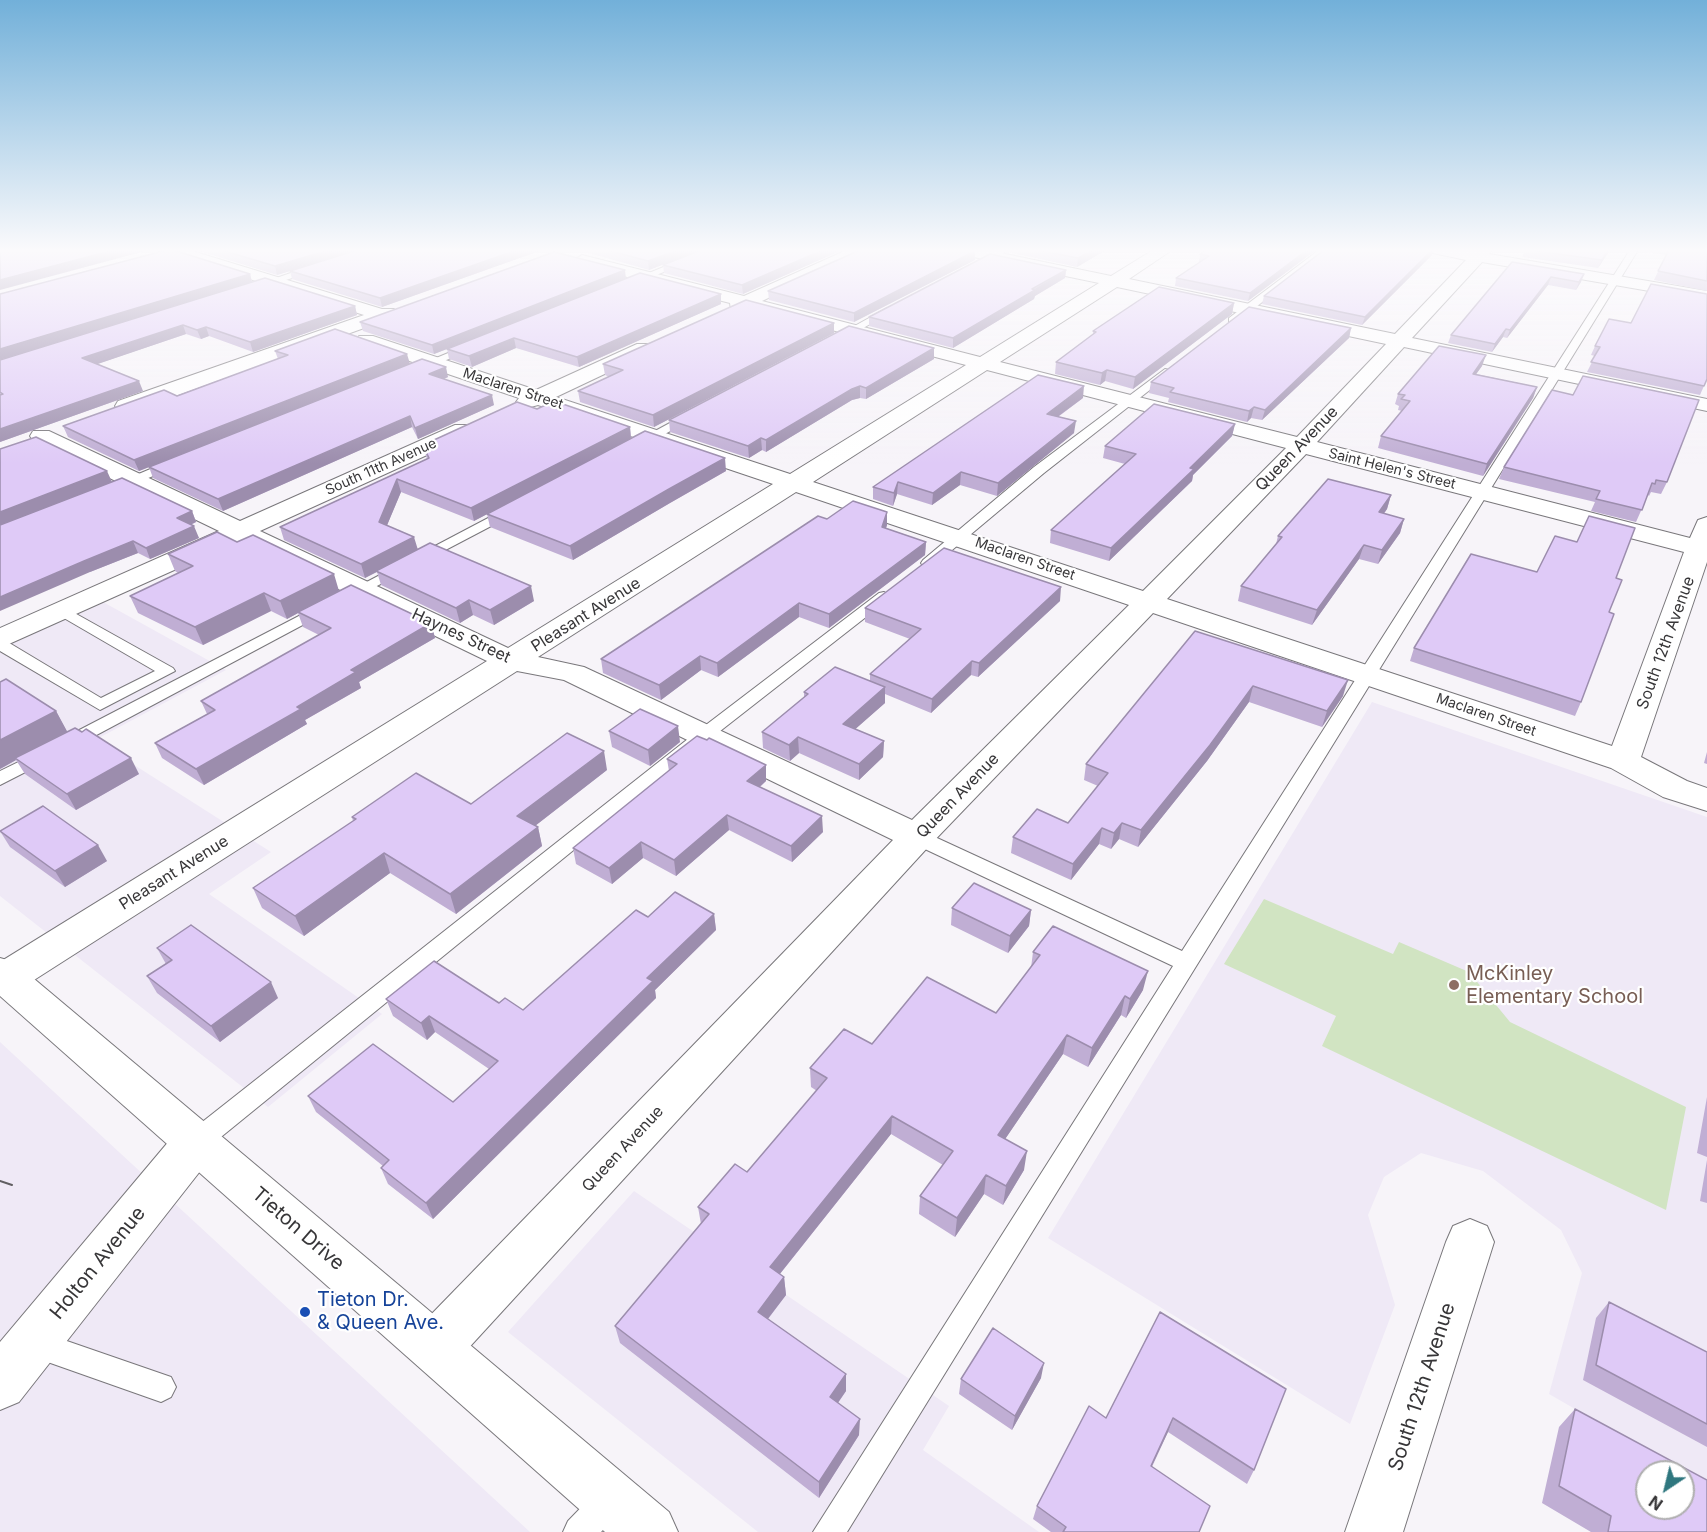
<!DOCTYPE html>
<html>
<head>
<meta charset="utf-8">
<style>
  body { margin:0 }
  #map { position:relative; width:1707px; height:1532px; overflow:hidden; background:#f7f4f9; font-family:Inter,sans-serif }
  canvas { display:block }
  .north { position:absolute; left:1635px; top:1460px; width:60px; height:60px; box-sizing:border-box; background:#fff; border:2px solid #afafaf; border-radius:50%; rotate:215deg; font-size:16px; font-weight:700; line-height:24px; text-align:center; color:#373638 }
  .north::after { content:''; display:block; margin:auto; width:21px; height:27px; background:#2f777f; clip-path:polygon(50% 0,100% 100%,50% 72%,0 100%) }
</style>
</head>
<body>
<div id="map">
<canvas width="1707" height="1532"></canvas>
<div class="north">N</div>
</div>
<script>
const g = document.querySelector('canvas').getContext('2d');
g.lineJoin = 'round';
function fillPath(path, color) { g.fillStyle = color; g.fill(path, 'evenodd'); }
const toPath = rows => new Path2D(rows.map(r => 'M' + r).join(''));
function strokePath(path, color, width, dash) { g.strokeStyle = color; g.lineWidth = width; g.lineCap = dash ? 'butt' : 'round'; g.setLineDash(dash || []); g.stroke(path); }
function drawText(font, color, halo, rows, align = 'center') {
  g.font = font + ' Inter,sans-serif'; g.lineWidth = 4.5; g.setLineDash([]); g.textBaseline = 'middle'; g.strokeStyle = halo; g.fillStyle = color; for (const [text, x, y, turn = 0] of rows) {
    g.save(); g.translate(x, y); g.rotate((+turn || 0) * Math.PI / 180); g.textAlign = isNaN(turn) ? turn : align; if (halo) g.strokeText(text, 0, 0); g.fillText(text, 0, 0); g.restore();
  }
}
const built = toPath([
  [85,592,226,670,95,740,271,852,209,894,382,1014,268,1107,0,896,0,631],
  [1372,702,1707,817,1707,1485,1549,1394,1582,1273,1561,1230,1483,1171,1421,1153,1384,1177,1368,1215,1395,1305,1350,1424,1048,1238],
  [0,1042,530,1532,0,1532],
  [634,1191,949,1406,923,1450,1039,1532,758,1532,508,1332]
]);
const green = toPath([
  [1264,899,1393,954,1399,942,1469,972,1510,1022,1686,1107,1666,1210,1322,1046,1336,1016,1224,964]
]);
const service = toPath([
  [705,250,716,250,635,284,627,282,705,250],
  [998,250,1008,250,981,266,973,264,998,250],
  [1319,250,1328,250,1237,322,1229,322,1229,318,1319,250],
  [1630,250,1638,250,847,1532,813,1532,1173,966,910,842,907,837,910,832,924,832,1182,951,1630,250],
  [314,265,317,266,317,270,261,288,253,286,314,265],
  [887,308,895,310,842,340,833,338,887,308],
  [470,344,474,345,474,349,421,370,412,368,470,344],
  [1165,369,1174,371,1044,473,933,566,923,566,921,563,923,560,1034,467,1165,369],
  [692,411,696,413,696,417,643,446,633,443,692,411],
  [174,459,178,460,178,466,126,487,121,488,115,484,174,459],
  [511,506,518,510,516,513,354,598,349,599,342,595,511,506],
  [884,592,891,596,889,599,710,739,205,1150,196,1153,187,1150,184,1142,187,1134,698,731,879,593,884,592],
  [322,604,330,609,327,612,74,747,62,747,59,743,62,739,322,604],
  [62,606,173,668,175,671,100,710,0,651,0,639,6,641,101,698,155,671,57,614,54,611,62,606],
  [41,751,50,757,47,761,0,785,0,771,41,751],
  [35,1330,171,1377,176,1387,171,1397,161,1402,25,1354,21,1344,25,1334,35,1330],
  [608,1486,619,1491,624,1502,619,1513,601,1532,563,1532,568,1521,597,1491,608,1486]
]);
const minor = toPath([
  [165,250,189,250,382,309,394,309,397,313,389,319,134,411,118,411,115,406,118,401,364,315,167,253,165,250],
  [847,250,868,250,762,301,980,357,1099,283,964,255,956,250,986,250,1111,276,1153,250,1172,250,1129,279,1395,334,1466,260,1433,253,1431,250,1492,250,1489,254,1707,291,1707,301,1482,262,1412,338,1707,399,1707,411,1404,347,1317,442,1690,538,1698,520,1707,517,1707,562,1641,757,1687,781,1707,788,1707,811,1663,797,1611,768,1153,613,929,846,453,1365,435,1373,417,1365,409,1347,417,1329,893,840,564,680,517,671,20,989,6,994,0,992,0,962,487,661,239,541,0,648,0,628,219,531,33,441,30,436,33,431,49,431,240,521,455,425,471,425,474,430,471,435,260,531,508,648,773,484,538,405,527,408,520,406,516,402,519,398,359,344,356,340,359,336,373,336,536,390,637,344,651,344,654,348,651,352,556,397,790,474,966,365,747,308,737,311,731,310,730,303,576,264,574,260,582,255,744,296,847,250],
  [1117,287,1386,344,1297,437,1000,362,1117,287],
  [987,370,1286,448,1143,591,813,482,987,370],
  [1306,454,1684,552,1612,746,1167,599,1306,454],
  [796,492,1129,605,912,820,584,667,538,657,796,492],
  [196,1122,212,1128,219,1142,212,1156,19,1402,0,1410,0,1342,180,1128,196,1122],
  [1470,1219,1487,1226,1494,1242,1403,1532,1345,1532,1446,1242,1453,1226,1470,1219]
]);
const secondary = toPath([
  [0,958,14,962,669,1512,678,1532,605,1532,0,996,0,958]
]);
const tram = toPath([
  [0,1181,12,1185]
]);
const wall = toPath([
  [196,250,542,250,382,307,292,279,290,271,277,275],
  [578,250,700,250,649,270],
  [701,250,842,250,743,294,664,273,663,265],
  [1008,250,1106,250,1077,267,1008,252],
  [1207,250,1316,250,1248,301,1175,286,1176,278,1200,262,1199,262,1200,254],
  [1525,250,1610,250,1598,268,1522,257],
  [1639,250,1707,250,1707,291,1654,280,1666,255,1640,251],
  [975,251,975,260,854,322,769,300,768,291],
  [1432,255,1362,325,1262,304,1264,296],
  [1512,262,1581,282,1576,290,1548,285,1507,338,1503,337,1492,352,1448,343,1451,335],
  [1066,270,1065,278,1035,296,1034,299,953,348,869,326,869,317],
  [250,274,252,282,355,306,357,315,253,352,209,336,201,339,186,334,97,364,143,391,0,442,0,360,193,300],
  [626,278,721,294,721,304,579,367,516,348,472,367,449,359,447,349,434,354,363,331,360,322],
  [1234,303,1232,314,1133,389,1105,381,1100,385,1055,374,1056,362,1093,334,1093,331],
  [834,323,834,333,654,427,580,402,578,391,609,377,605,375,603,364],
  [1631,323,1707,379,1700,395,1587,372,1595,356,1591,355,1595,346],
  [1351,328,1349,338,1262,420,1251,418,1247,422,1168,402,1169,398,1149,393,1151,382],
  [275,351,410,364,448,377,444,379,494,405,418,439,412,427,223,511,153,478,149,467,139,471,68,437,63,426,177,396,278,359],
  [934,359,866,399,860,398,852,400,766,452,762,450,749,458,670,432,669,420],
  [1482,366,1476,374,1537,387,1533,398,1483,476,1378,448,1381,436,1402,411,1398,410,1399,406,1395,404,1398,394],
  [1573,395,1667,482,1661,494,1651,492,1649,496,1648,495,1636,522,1591,511,1595,502,1499,479,1504,467],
  [1083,398,1058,417,1074,433,997,496,960,485,932,505,897,494,893,506,873,499,873,487],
  [537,409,630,427,631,439,726,471,670,503,573,560,490,527,487,514,474,521,401,492,387,525,418,549,534,601,494,625,473,615,460,623,381,585,377,572,365,578,284,540,280,527,427,459,423,445],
  [1235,424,1232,436,1193,475,1192,481,1109,561,1050,543,1051,530,1125,464,1103,458,1105,446],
  [112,482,192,511,196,522,191,525,199,538,150,559,138,553,90,572],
  [1391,495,1387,509,1384,514,1404,519,1400,533,1378,564,1359,559,1312,625,1238,601,1241,586,1276,544,1278,536],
  [887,512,887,525,886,528,926,542,925,555,829,628,799,617,718,677,701,670,661,700,603,673,601,659,827,519],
  [168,554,339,591,431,623,435,638,359,682,361,688,305,720,307,724,204,785,162,758,155,743,207,714,201,701,319,635,303,627,298,613,287,619,271,611,203,645,138,613,130,596,178,573,175,571],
  [1537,572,1616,578,1581,702,1575,716,1410,661,1414,648],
  [1060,601,978,677,971,675,931,713,885,694,885,703,855,729,884,741,883,757,859,780,799,753,790,761,763,748,762,732,804,697,804,692,870,681,870,674,910,639,865,622,865,608],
  [1195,631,1343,696,1322,727,1249,702,1207,761,1138,847,1119,839,1111,849,1099,844,1071,880,1011,853,1013,837,1068,823,1098,786,1084,780,1086,764],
  [56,711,67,732,139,774,76,810,25,774,16,760,0,769],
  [609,731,680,742,650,766,612,747],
  [1707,752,1707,764,1704,763],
  [667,759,766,781,760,787,823,832,792,862,729,830,676,876,643,858,612,884,576,864,573,848,669,771],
  [607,770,535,826,538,827,542,846,456,914,390,873,304,936,262,908,253,888,353,821,352,817,471,804],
  [0,831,107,861,65,887,10,847],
  [952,908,1031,910,1029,926,1008,953,951,925],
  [714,914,716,930,655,990,656,998,433,1219,388,1184,381,1168,383,1166,316,1112,308,1096,453,1102,489,1069,435,1032,427,1040,393,1016,386,999,499,1003,523,1010,648,917],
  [157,948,278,998,220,1042,157,993,147,976,166,964],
  [1033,952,1143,990,1126,1018,1121,1015,1088,1067,1063,1054,1005,1139,1024,1170,1003,1205,984,1194,955,1237,919,1214,920,1196,943,1165,891,1134,780,1274,784,1277,786,1295,768,1319,846,1374,846,1391,838,1403,859,1435,819,1498,620,1343,615,1326,701,1224,698,1207,747,1172,817,1091,811,1087,810,1068,872,1044,996,1013,1031,968],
  [1707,1097,1707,1157,1697,1153],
  [1707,1160,1707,1203,1700,1201],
  [1609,1302,1707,1352,1707,1447,1583,1380,1596,1318],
  [1160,1312,1254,1470,1247,1484,1168,1432,1152,1467,1199,1532,1051,1532,1033,1519,1037,1506,1106,1418],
  [1041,1378,1012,1430,959,1394,961,1379],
  [1575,1409,1707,1532,1591,1532,1542,1503,1559,1427]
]);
const shadedWall = toPath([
  [114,250,149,250,0,290,0,280],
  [329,250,358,250,277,275,275,266],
  [517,250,542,250,382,307,380,298],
  [678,250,700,250,649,270,648,261],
  [823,250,842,250,743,294,742,285],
  [1093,250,1106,250,1077,267,1078,258],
  [1307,250,1316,250,1248,301,1250,293],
  [1432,250,1434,250,1432,255,1362,325,1365,317],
  [1608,250,1610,250,1598,268,1602,260],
  [975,251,975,260,854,322,854,313],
  [625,270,626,279,434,354,432,345],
  [1066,270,1065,278,1035,296,1034,299,953,348,953,338],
  [250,274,252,282,0,360,0,349],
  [1584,274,1581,282,1576,290,1579,282],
  [1551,277,1548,285,1507,338,1510,330],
  [721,294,721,304,579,367,577,357],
  [1234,303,1232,314,1133,389,1135,377],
  [355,306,357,315,253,352,250,342],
  [834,323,834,333,654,427,653,415],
  [183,325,186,334,86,368,82,358],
  [206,327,209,336,201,339,197,330],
  [1351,328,1349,338,1262,420,1265,410],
  [1506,329,1503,337,1492,352,1495,344],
  [514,338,516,348,472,367,469,356],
  [934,348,934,359,866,399,866,388],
  [407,354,410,364,139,471,134,460],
  [1486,355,1482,366,1469,384,1473,374],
  [446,367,448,377,432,384,429,374],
  [1107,370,1105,381,1100,385,1102,373],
  [139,381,143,391,0,442,0,429],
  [860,386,860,398,852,400,766,452,766,440,852,389],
  [1084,386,1083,398,1045,426,1047,414],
  [1537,387,1533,398,1483,476,1487,464],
  [492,395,494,405,418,439,415,428],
  [1254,407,1251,418,1247,422,1249,411],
  [410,416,412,427,223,511,218,499],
  [1076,421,1074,433,997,496,998,483],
  [1235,424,1232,436,1193,475,1192,481,1109,561,1111,548,1190,468],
  [630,427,631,439,474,521,471,508],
  [761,438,762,450,749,458,748,446],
  [725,458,726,471,670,503,573,560,570,546,669,489],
  [107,471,112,482,0,526,0,512],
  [961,472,960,485,932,505,933,493],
  [397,479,401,492,383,535,379,522],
  [898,482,897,494,893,506,894,493],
  [1391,495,1387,509,1374,526,1379,512],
  [192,511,196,522,181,529,177,518],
  [887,512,887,525,882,540,882,527],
  [1404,519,1400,533,1378,564,1382,550],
  [194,526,199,538,150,559,146,548],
  [414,537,418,550,365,578,361,564],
  [133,541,138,553,90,572,0,611,0,597,84,561],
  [926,542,925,555,829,628,829,614],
  [1364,545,1359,559,1312,625,1317,610],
  [334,574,339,591,287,619,280,601],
  [531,586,534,601,494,625,490,610],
  [1061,587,1060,601,978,677,979,663],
  [264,593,271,611,203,645,195,627],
  [469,600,473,615,460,623,456,608],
  [799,603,799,617,718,677,717,663],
  [431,623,435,638,359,682,361,688,305,720,307,724,204,785,196,769,297,707,351,670],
  [700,656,701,670,661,700,659,685],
  [972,661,971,675,931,713,932,699],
  [1348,680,1343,696,1322,727,1327,711],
  [1253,686,1249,702,1207,761,1138,847,1141,830],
  [885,687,885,703,843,740,843,724],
  [56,711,68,733,15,758,16,760,0,769,0,740],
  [678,726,680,742,650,766,648,750],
  [798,737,799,753,790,761,789,745],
  [884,741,883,757,859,780,859,764],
  [604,751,607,770,522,836,517,816],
  [131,758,139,774,76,810,67,794],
  [766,765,766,781,748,797,747,781],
  [727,815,729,830,676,876,674,860],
  [822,816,823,832,792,862,791,846],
  [1122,823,1119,839,1111,849,1114,833],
  [538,827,542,846,456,914,450,894],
  [1102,828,1099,844,1071,880,1073,864],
  [641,842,643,858,612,884,609,868],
  [98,845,107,861,65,887,55,871],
  [384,853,390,873,304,936,295,916],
  [1031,910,1029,926,1008,953,1010,936],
  [714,914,716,930,655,990,656,998,433,1219,426,1203,647,978],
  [1148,971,1143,990,1126,1018,1130,999],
  [271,982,278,998,220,1042,211,1026],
  [1125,996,1121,1015,1088,1067,1092,1048],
  [429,1016,435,1032,427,1040,421,1023],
  [1067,1035,1063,1054,995,1154,998,1135],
  [892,1116,891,1134,771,1285,770,1267],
  [1027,1151,1024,1170,1003,1205,1006,1186],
  [986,1175,984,1194,955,1237,957,1218],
  [784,1277,786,1295,760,1329,758,1312],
  [1044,1363,1041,1378,1012,1430,1015,1416],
  [846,1374,846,1391,830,1414,830,1397],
  [1173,1418,1168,1432,1145,1480,1151,1466],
  [860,1419,859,1435,819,1498,819,1482]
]);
const building = toPath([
  [0,250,114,250,0,280,0,250],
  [167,250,173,250,250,274,0,349,0,294,167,250],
  [221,250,329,250,275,266,221,250],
  [357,250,517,250,380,298,290,271,357,250],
  [607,250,678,250,648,261,607,250],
  [701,250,823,250,742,285,663,265,701,250],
  [860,250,972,250,975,251,854,313,768,291,860,250],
  [1037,250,1093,250,1078,258,1037,250],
  [1207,250,1307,250,1250,293,1176,278,1209,256,1200,254,1207,250],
  [1324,250,1432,250,1365,317,1264,296,1324,250],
  [1529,250,1608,250,1602,260,1529,250],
  [1669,250,1707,250,1707,281,1658,271,1669,250],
  [554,252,625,270,432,345,360,322,554,252],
  [990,254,1066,270,1032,289,1035,290,953,338,869,317,990,254],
  [1512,262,1584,274,1579,282,1551,277,1510,330,1506,329,1495,344,1451,335,1512,262],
  [640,273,721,294,577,357,514,338,469,356,447,349,640,273],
  [265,278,355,306,250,342,206,327,197,330,183,325,82,358,139,381,0,429,0,395,3,394,0,392,0,360,265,278],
  [1651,284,1707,294,1707,379,1704,386,1591,362,1600,347,1595,346,1609,319,1631,323,1651,284],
  [1159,287,1234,303,1135,377,1107,370,1102,373,1056,362,1096,332,1093,331,1159,287],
  [746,300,834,323,653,415,578,391,623,370,603,364,746,300],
  [1249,307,1351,328,1265,410,1254,407,1249,411,1170,392,1174,388,1151,382,1249,307],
  [849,326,934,348,866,388,860,386,852,389,766,440,761,438,748,446,669,420,849,326],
  [335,329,407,354,134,460,63,426,164,390,177,396,288,355,275,351,335,329],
  [1439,346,1486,355,1473,374,1537,387,1487,464,1381,436,1410,401,1401,399,1405,395,1398,394,1439,346],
  [422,359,446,367,429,374,492,395,415,428,410,416,218,499,149,467,422,359],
  [1038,375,1084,386,1047,414,1076,421,998,483,961,472,933,493,898,482,894,493,873,487,1038,375],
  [1583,376,1699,400,1667,482,1656,480,1655,484,1652,483,1642,510,1596,499,1600,491,1504,467,1552,390,1573,395,1583,376],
  [554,401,630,427,471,508,397,479,379,522,414,537,361,564,280,527,429,458,423,445,517,402,537,409,554,401],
  [1154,404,1235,424,1190,468,1194,469,1111,548,1051,530,1136,454,1105,446,1154,404],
  [645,431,725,458,669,489,570,546,487,514,645,431],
  [36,437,107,471,0,512,0,449,36,437],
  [122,478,192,511,177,518,194,526,146,548,133,541,84,561,0,597,0,525,122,478],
  [1328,479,1391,495,1379,512,1404,519,1382,550,1364,545,1317,610,1241,586,1282,537,1278,536,1328,479],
  [853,501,887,512,882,527,926,542,829,614,799,603,717,663,700,656,659,685,601,659,818,516,827,519,853,501],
  [1589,516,1635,528,1616,578,1622,580,1609,612,1614,614,1581,702,1414,648,1471,554,1537,572,1555,536,1577,542,1589,516],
  [217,532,237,542,253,535,334,574,280,601,264,593,195,627,130,596,193,566,168,554,217,532],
  [430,543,531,586,490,610,469,600,456,608,376,571,430,543],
  [944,548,1061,587,979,663,972,661,932,699,870,674,921,629,865,608,944,548],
  [351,585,431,623,351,670,356,672,297,707,301,709,196,769,155,743,215,710,201,701,331,628,298,612,351,585],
  [1195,631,1348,680,1327,711,1253,686,1210,745,1141,830,1122,823,1114,833,1102,828,1073,864,1013,837,1037,809,1068,823,1108,773,1086,764,1195,631],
  [835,667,885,687,843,724,884,741,859,764,798,737,789,745,762,732,808,694,804,692,835,667],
  [6,679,56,711,0,740,0,682,6,679],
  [640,709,678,726,648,750,609,731,640,709],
  [75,728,82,732,86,729,131,758,67,794,15,758,75,728],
  [567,733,604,751,517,816,538,827,450,894,384,853,295,916,253,888,356,819,352,817,416,773,471,804,567,733],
  [697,736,707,740,709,738,766,765,747,781,822,816,791,846,727,815,674,860,641,842,609,868,573,848,677,764,667,759,697,736],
  [43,806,98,845,55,871,0,831,43,806],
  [974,883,1031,910,1010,936,952,908,974,883],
  [675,892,714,914,647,978,653,981,426,1203,381,1168,389,1160,308,1096,373,1044,453,1102,498,1061,429,1016,421,1023,386,999,434,961,499,1003,505,998,523,1010,636,910,648,917,675,892],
  [191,925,271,982,211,1026,147,976,172,960,157,948,191,925],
  [1053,926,1148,971,1130,999,1125,996,1092,1048,1067,1035,998,1135,1027,1151,1006,1186,986,1175,957,1218,920,1196,953,1151,892,1116,770,1267,784,1277,758,1312,846,1374,830,1397,860,1419,819,1482,615,1326,709,1214,698,1207,735,1164,747,1172,827,1078,810,1068,844,1029,872,1044,927,977,996,1013,1040,955,1033,952,1053,926],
  [1609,1302,1707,1352,1707,1424,1596,1365,1609,1302],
  [1160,1312,1286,1389,1254,1470,1173,1418,1151,1466,1210,1506,1199,1532,1063,1532,1066,1527,1037,1506,1089,1406,1106,1418,1160,1312],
  [993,1328,1044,1363,1015,1416,961,1379,993,1328],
  [1575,1409,1707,1480,1707,1532,1608,1532,1611,1516,1559,1486,1575,1409],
  [1647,1472,1683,1472,1683,1508,1647,1508,1647,1472]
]);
const markers = [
  [1454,985,6,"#8d6e63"],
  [305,1312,6,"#1a4fb4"]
];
const farStreetnames = [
  ["Maclaren Street",513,389,18],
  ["South 11th Avenue",381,467,-24],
  ["Saint Helen's Street",1392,469,14],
  ["Maclaren Street",1025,559,19],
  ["Maclaren Street",1486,715,19]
];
const streetNames = [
  ["Queen Avenue",1297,449,-46],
  ["Pleasant Avenue",586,615,-32],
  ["Haynes Street",461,636,25],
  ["South 12th Avenue",1666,643,-70],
  ["Queen Avenue",958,796,-46],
  ["Pleasant Avenue",174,873,-32],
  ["Queen Avenue",623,1149,-47]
];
const nearEducationnames = [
  ["McKinley",1466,974],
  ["Elementary School",1466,997]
];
const nearStreetnames = [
  ["Tieton Drive",298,1229,41],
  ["Holton Avenue",98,1263,-51],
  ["South 12th Avenue",1422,1387,-72]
];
const nearTransitnames = [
  ["Tieton Dr.",317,1300],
  ["& Queen Ave.",317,1323]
];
fillPath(built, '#efe9f6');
fillPath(green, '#d1e4c2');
strokePath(service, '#79777b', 2);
strokePath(minor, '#79777b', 2);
strokePath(secondary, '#79777b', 2);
fillPath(service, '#fff');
fillPath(minor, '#fff');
fillPath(secondary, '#fff');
strokePath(tram, '#605e61', 2);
fillPath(wall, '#c0aed4');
fillPath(shadedWall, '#9c8dad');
fillPath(building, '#dfcaf7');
strokePath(building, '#9c8dad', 1.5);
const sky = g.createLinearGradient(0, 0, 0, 464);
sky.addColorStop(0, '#72b0d9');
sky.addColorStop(0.54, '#fbfafc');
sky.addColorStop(1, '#fbfafc00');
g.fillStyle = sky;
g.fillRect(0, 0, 1707, 464);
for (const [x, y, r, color] of markers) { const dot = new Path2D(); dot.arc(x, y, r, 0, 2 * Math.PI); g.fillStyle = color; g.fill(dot); strokePath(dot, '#fff', 2); }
drawText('14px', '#373638', '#fff', farStreetnames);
drawText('16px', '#373638', '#fff', streetNames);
drawText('20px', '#785e54', '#fff', nearEducationnames, 'left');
drawText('20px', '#373638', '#fff', nearStreetnames);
drawText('20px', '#164399', '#fff', nearTransitnames, 'left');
</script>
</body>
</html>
